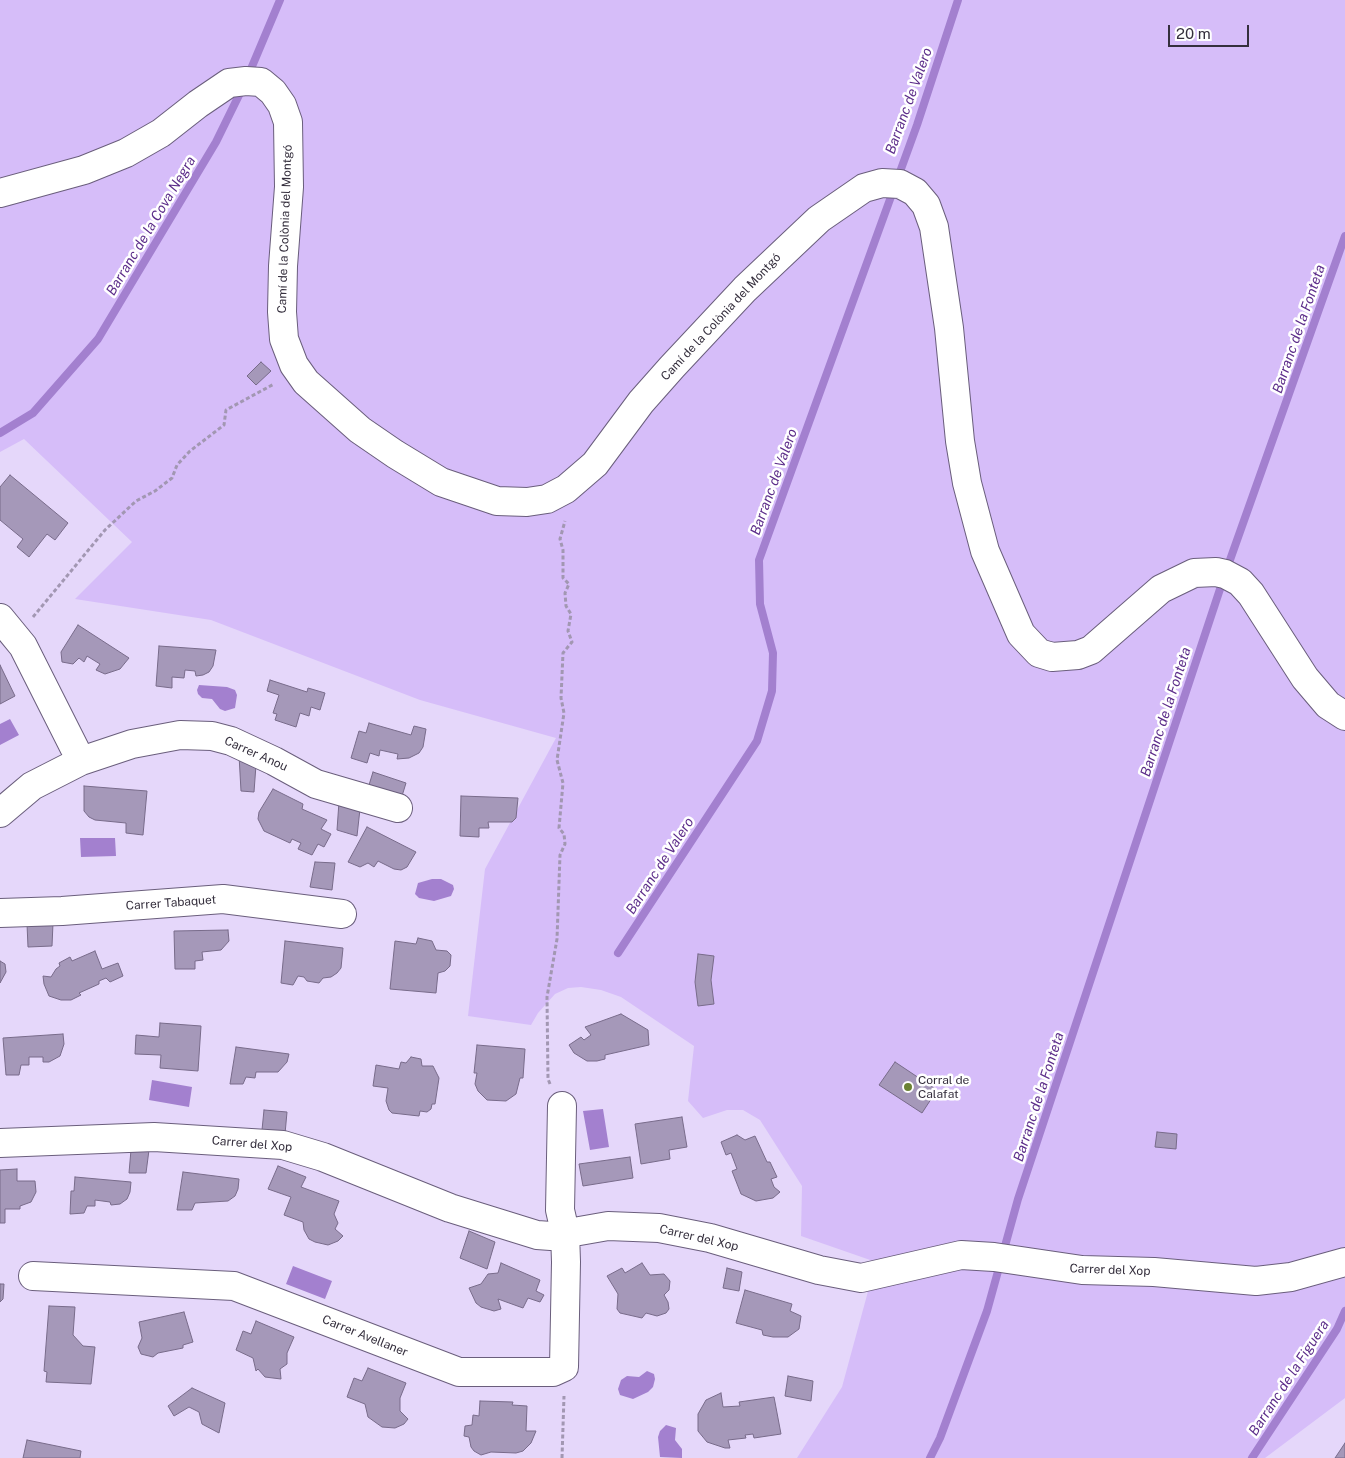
<!DOCTYPE html>
<html>
<head>
<meta charset="utf-8">
<style>
  body { margin:0 }
  #map { position:relative; width:1345px; height:1458px; overflow:hidden; background:#e5d7fa; font-family:"Public Sans",sans-serif }
  canvas { display:block }
  .scale { position:absolute; left:1168px; top:25px; width:81px; height:22px; box-sizing:border-box; border:2px solid #352f3d; border-top:0; padding-left:6px; font-size:15px; line-height:18px; white-space:nowrap; color:#352f3d; -webkit-text-stroke:4px #fff; paint-order:stroke }
</style>
</head>
<body>
<div id="map">
<canvas width="1345" height="1458"></canvas>
<div class="scale">20 m</div>
</div>
<script>
const g = document.querySelector('canvas').getContext('2d');
g.lineJoin = 'round';
function fillPath(path, color) { g.fillStyle = color; g.fill(path, 'evenodd'); }
const toPath = rows => new Path2D(rows.map(r => 'M' + r).join(''));
function strokePath(path, color, width, dash) { g.strokeStyle = color; g.lineWidth = width; g.lineCap = dash ? 'butt' : 'round'; g.setLineDash(dash || []); g.stroke(path); }
function drawText(font, color, halo, rows, align = 'center') {
  g.font = font + ' "Public Sans",sans-serif'; g.lineWidth = 5; g.setLineDash([]); g.textBaseline = 'middle'; g.strokeStyle = halo; g.fillStyle = color; for (const [text, x, y, turn = 0] of rows) {
    g.save(); g.translate(x, y); g.rotate((+turn || 0) * Math.PI / 180); g.textAlign = isNaN(turn) ? turn : align; if (halo) g.strokeText(text, 0, 0); g.fillText(text, 0, 0); g.restore();
  }
}
const green = toPath([
  [0,0,1345,0,1345,1398,1265,1458,797,1458,842,1387,876,1262,801,1236,802,1186,760,1120,743,1110,727,1110,703,1118,688,1101,694,1046,621,997,601,990,581,987,568,988,555,994,538,1013,531,1025,468,1016,485,869,556,738,420,700,211,620,75,599,132,542,24,439,0,452]
]);
const water = toPath([
  [199,685,227,687,235,690,237,695,235,708,225,711,220,709,212,699,202,698,198,694,197,690],
  [10,719,19,735,0,745,0,724],
  [80,838,115,838,116,856,81,857],
  [432,879,441,879,453,885,454,889,451,896,434,901,419,898,415,894,418,883],
  [152,1080,192,1087,189,1107,149,1100],
  [603,1109,609,1147,590,1150,583,1111],
  [293,1266,332,1281,325,1299,286,1284],
  [647,1371,654,1374,655,1379,653,1387,648,1392,633,1399,620,1395,618,1389,621,1380,627,1376,639,1377],
  [666,1425,676,1428,675,1440,682,1449,682,1458,660,1457,658,1437,660,1431]
]);
const stream = toPath([
  [248,76,280,0],
  [0,433,33,413,98,339,216,142,243,87],
  [618,953,757,741,772,691,773,653,760,604,759,560,917,125,958,0],
  [930,1458,940,1438,987,1311,1018,1199,1225,574,1345,236],
  [1252,1458,1337,1329,1345,1311]
]);
const building = toPath([
  [261,362,271,371,256,385,247,376,261,362],
  [10,475,68,523,55,540,47,534,29,557,17,547,23,539,0,520,0,487,10,475],
  [78,625,129,658,120,669,105,674,96,670,100,664,87,656,84,662,79,658,73,664,62,662,61,652,78,625],
  [159,646,216,650,213,666,209,672,203,675,196,676,195,671,185,670,184,678,172,677,172,688,156,686,159,646],
  [0,665,15,696,0,704,0,665],
  [270,680,307,692,308,688,325,693,320,710,311,707,309,716,300,713,296,727,275,720,277,714,273,713,279,695,267,691,270,680],
  [369,723,411,735,414,726,426,729,423,747,419,753,409,758,397,759,398,754,380,750,379,756,370,753,367,763,351,758,359,731,366,733,369,723],
  [239,755,256,765,254,792,241,791,239,755],
  [373,772,406,783,402,796,369,785,373,772],
  [84,786,147,791,143,835,126,833,126,823,95,820,89,817,84,811,84,786],
  [273,789,303,804,302,809,327,820,321,829,331,834,324,847,318,844,312,855,298,849,301,843,292,839,290,843,264,831,258,819,259,812,273,789],
  [461,796,518,798,516,818,512,822,488,822,489,828,479,828,479,837,460,836,461,796],
  [339,802,360,809,357,836,337,830,339,802],
  [367,827,416,852,407,867,401,870,394,869,378,861,374,867,368,863,360,867,348,862,367,827],
  [315,862,335,863,332,890,310,887,315,862],
  [53,923,52,946,28,947,27,924,53,923],
  [228,930,229,941,221,950,202,952,203,960,195,961,195,969,175,969,174,931,228,930],
  [418,938,432,941,436,950,447,951,451,955,450,966,445,971,438,973,436,993,390,989,395,941,416,944,418,938],
  [285,941,343,948,341,968,337,973,331,977,323,978,319,983,307,981,304,977,298,976,293,985,281,983,285,941],
  [95,951,102,969,118,963,123,976,110,982,106,978,99,981,99,984,79,993,81,995,71,1000,61,1000,49,996,44,984,43,976,51,977,56,969,60,966,59,963,70,957,72,961,95,951],
  [698,954,714,956,711,980,714,1004,698,1006,695,982,698,954],
  [0,961,5,964,6,972,0,983,0,961],
  [621,1014,648,1030,649,1045,605,1055,605,1059,597,1061,587,1061,574,1053,569,1045,581,1037,584,1040,591,1035,585,1027,621,1014],
  [160,1023,201,1026,198,1071,160,1068,161,1055,135,1054,136,1035,159,1037,160,1023],
  [63,1034,64,1044,60,1056,49,1062,43,1062,43,1057,29,1057,29,1065,21,1065,19,1075,6,1075,3,1038,63,1034],
  [477,1045,525,1049,523,1078,520,1078,516,1094,506,1101,487,1100,478,1091,475,1084,477,1073,474,1073,477,1045],
  [236,1047,289,1054,287,1062,278,1072,256,1072,255,1078,246,1077,243,1084,230,1084,236,1047],
  [411,1057,421,1059,422,1066,433,1066,439,1078,435,1104,432,1104,431,1109,427,1112,420,1111,419,1116,392,1113,389,1110,386,1101,388,1088,373,1086,376,1065,399,1069,401,1062,406,1063,411,1057],
  [895,1062,937,1090,922,1113,879,1085,895,1062],
  [264,1110,287,1112,285,1134,262,1130,264,1110],
  [682,1117,687,1147,669,1150,670,1159,641,1164,635,1124,682,1117],
  [1157,1132,1177,1134,1176,1149,1155,1147,1157,1132],
  [737,1135,745,1140,755,1136,767,1162,770,1162,777,1177,771,1179,774,1187,780,1192,773,1198,756,1201,741,1194,732,1171,737,1169,731,1153,726,1155,721,1142,737,1135],
  [131,1150,149,1150,146,1173,129,1173,131,1150],
  [630,1157,633,1178,583,1186,579,1164,630,1157],
  [278,1166,306,1177,301,1187,339,1201,334,1214,338,1223,335,1229,343,1236,338,1241,328,1245,315,1242,309,1239,304,1230,303,1222,284,1215,291,1197,268,1189,278,1166],
  [17,1169,17,1181,35,1181,36,1192,31,1202,20,1206,20,1209,5,1209,5,1223,0,1223,0,1170,17,1169],
  [183,1172,239,1179,238,1189,235,1196,228,1201,195,1203,192,1210,177,1210,183,1172],
  [75,1177,131,1182,130,1192,127,1199,120,1204,111,1205,110,1202,95,1200,95,1206,87,1206,84,1213,70,1214,71,1191,74,1191,75,1177],
  [469,1231,495,1242,487,1269,460,1258,469,1231],
  [501,1263,540,1280,536,1291,544,1295,540,1302,528,1298,523,1308,498,1299,501,1309,494,1311,481,1307,476,1303,469,1288,481,1284,488,1274,498,1273,501,1263],
  [642,1263,650,1275,664,1274,670,1281,669,1290,664,1295,668,1302,669,1309,666,1313,657,1316,646,1313,642,1318,620,1313,617,1309,618,1294,607,1276,622,1268,625,1273,642,1263],
  [727,1268,742,1272,739,1291,723,1288,727,1268],
  [0,1284,4,1284,3,1299,0,1302,0,1284],
  [745,1290,792,1304,790,1311,801,1316,799,1329,788,1337,773,1337,763,1335,762,1330,736,1323,745,1290],
  [49,1306,75,1307,73,1335,83,1346,95,1347,91,1384,46,1382,47,1372,44,1371,49,1306],
  [184,1312,193,1342,183,1345,183,1348,158,1353,153,1357,141,1354,138,1347,142,1338,139,1322,184,1312],
  [256,1321,294,1337,287,1353,287,1364,280,1369,281,1379,265,1377,258,1369,256,1371,253,1358,236,1350,243,1331,251,1334,256,1321],
  [368,1368,406,1383,400,1398,400,1411,408,1419,404,1424,395,1428,382,1427,368,1417,365,1404,347,1397,354,1378,362,1381,368,1368],
  [788,1376,813,1381,811,1401,785,1396,788,1376],
  [192,1388,225,1403,219,1433,202,1424,199,1412,189,1407,174,1416,168,1406,192,1388],
  [721,1393,723,1407,740,1406,739,1402,774,1397,781,1434,754,1438,753,1434,745,1435,746,1438,728,1440,730,1448,725,1448,707,1442,698,1431,698,1414,706,1400,721,1393],
  [480,1401,513,1402,512,1405,527,1406,526,1431,536,1431,531,1443,523,1451,516,1453,491,1452,481,1455,474,1451,471,1447,469,1437,464,1436,465,1426,472,1425,473,1415,479,1416,480,1401],
  [27,1440,81,1451,80,1458,23,1458,27,1440],
  [1345,1443,1345,1458,1335,1458,1345,1443]
]);
const path = toPath([
  [33,617,105,530,136,501,155,491,172,478,177,465,190,451,224,425,226,410,274,384],
  [550,1084,548,1079,547,997,557,939,560,855,565,844,564,834,559,828,563,783,557,760,564,713,561,698,563,653,572,642,568,631,571,614,566,606,565,593,569,584,563,578,563,550,560,539,565,521],
  [562,1458,564,1396]
]);
const minor = toPath([
  [0,193,84,170,126,153,161,133,198,104,229,83,246,81,261,82,273,92,282,105,288,122,289,187,283,266,282,312,284,339,294,365,306,382,360,430,395,454,441,482,497,501,527,502,547,499,566,489,595,464,641,402,672,367,745,289,819,219,864,188,882,183,900,184,915,192,926,205,934,227,949,328,960,441,967,483,985,551,1021,634,1039,653,1052,657,1078,655,1091,650,1161,589,1194,573,1216,572,1225,574,1240,582,1251,594,1305,678,1328,705,1345,716],
  [0,618,23,646,81,761],
  [0,813,32,786,81,761,132,744,180,735,212,736,231,741,274,761,316,784,398,808],
  [0,913,62,911,223,899,342,914],
  [0,1143,154,1137,283,1145,323,1157,450,1208,537,1235,551,1236,608,1226,659,1228,710,1238,819,1270,861,1278,961,1255,994,1257,1082,1270,1154,1272,1256,1281,1291,1277,1345,1262],
  [33,1276,234,1286,459,1372,553,1372,564,1367,566,1262,565,1232,560,1210,562,1106]
]);
const markers = [
  [908,1087,5,"#6b8234"]
];
const streetNames = [
  ["Camí de la Colònia del Montgó",285,229,-88],
  ["Camí de la Colònia del Montgó",721,317,-47],
  ["Carrer Anou",256,754,24],
  ["Carrer Tabaquet",171,903,-4],
  ["Carrer del Xop",252,1144,5],
  ["Carrer del Xop",699,1238,13],
  ["Carrer del Xop",1110,1270,2],
  ["Carrer Avellaner",365,1336,22]
];
const poiNames = [
  ["Corral de",918,1080],
  ["Calafat",918,1094]
];
const waterNames = [
  ["Barranc de Valero",909,101,-70],
  ["Barranc de la Cova Negra",151,226,-59],
  ["Barranc de la Fonteta",1299,329,-71],
  ["Barranc de Valero",774,482,-70],
  ["Barranc de la Fonteta",1166,712,-72],
  ["Barranc de Valero",660,866,-57],
  ["Barranc de la Fonteta",1039,1097,-72],
  ["Barranc de la Figuera",1289,1378,-57]
];
fillPath(green, '#d6bdf9');
fillPath(water, '#a380cf');
strokePath(stream, '#a380cf', 8);
fillPath(building, '#a598b9');
strokePath(building, '#786b8a', 1);
strokePath(minor, '#6a5e7c', 30);
strokePath(path, '#a297b2', 3, [4, 2.5]);
strokePath(minor, '#fff', 28);
for (const [x, y, r, color] of markers) { const dot = new Path2D(); dot.arc(x, y, r, 0, 2 * Math.PI); g.fillStyle = color; g.fill(dot); strokePath(dot, '#fff', 2); }
drawText('12px', '#352f3d', '#fff', streetNames);
drawText('12px', '#352f3d', '#fff', poiNames, 'left');
drawText('italic 14px', '#5c2d8a', '#fff', waterNames);
</script>
</body>
</html>
